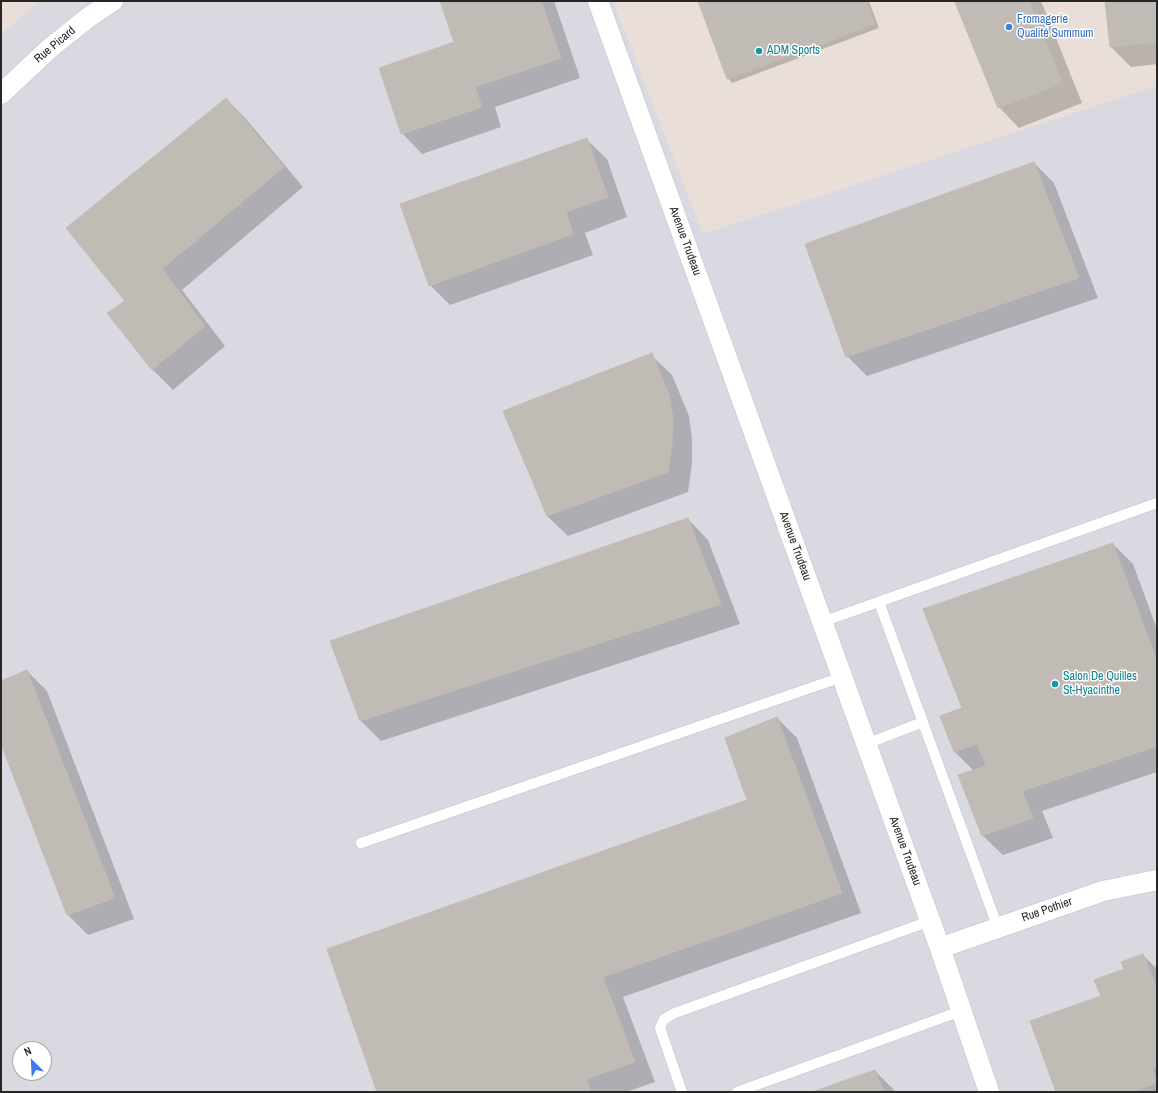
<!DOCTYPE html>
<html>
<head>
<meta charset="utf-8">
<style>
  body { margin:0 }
  #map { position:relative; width:1158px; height:1093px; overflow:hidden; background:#e9dfd8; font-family:"Archivo Narrow",sans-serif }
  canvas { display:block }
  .frame { position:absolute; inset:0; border:2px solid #262626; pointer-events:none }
  .north { position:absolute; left:12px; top:1041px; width:40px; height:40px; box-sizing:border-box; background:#fff; border:1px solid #a8a8a8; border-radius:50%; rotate:336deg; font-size:11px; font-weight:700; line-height:16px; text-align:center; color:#262626 }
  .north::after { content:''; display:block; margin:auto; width:14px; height:18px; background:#407aee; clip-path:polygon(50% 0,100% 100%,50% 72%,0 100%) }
</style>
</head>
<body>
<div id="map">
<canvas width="1158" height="1093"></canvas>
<div class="frame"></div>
<div class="north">N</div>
</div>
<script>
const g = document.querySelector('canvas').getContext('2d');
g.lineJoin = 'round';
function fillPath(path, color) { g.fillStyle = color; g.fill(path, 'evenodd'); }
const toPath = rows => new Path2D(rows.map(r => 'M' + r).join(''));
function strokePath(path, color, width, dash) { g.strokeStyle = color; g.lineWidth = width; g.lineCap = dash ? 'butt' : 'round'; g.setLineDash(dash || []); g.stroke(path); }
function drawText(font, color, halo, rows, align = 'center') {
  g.font = font + ' "Archivo Narrow",sans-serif'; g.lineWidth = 3; g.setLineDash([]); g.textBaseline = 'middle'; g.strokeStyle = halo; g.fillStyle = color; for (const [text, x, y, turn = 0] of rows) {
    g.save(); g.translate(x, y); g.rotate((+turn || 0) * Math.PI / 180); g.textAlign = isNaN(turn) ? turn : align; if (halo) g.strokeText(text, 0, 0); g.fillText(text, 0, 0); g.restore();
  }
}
const industrial = toPath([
  [40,1,613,1,703,234,1157,86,1157,1092,1,1092,1,34],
  [20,1049,44,1049,44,1073,20,1073]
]);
const shadow = toPath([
  [441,1,554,1,580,78,495,107,501,127,422,154,402,133,455,43],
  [699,1,869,1,879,28,732,83,728,78],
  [960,1,1041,1,1082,103,1019,128,999,107],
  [1106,1,1157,1,1157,64,1131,67,1111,47],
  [226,99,246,119,303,187,182,290,225,346,173,390,153,370,109,313,126,302],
  [586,139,607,159,627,217,585,233,593,255,450,305,430,285],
  [1034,163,1054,183,1098,298,867,376,847,356],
  [651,355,672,375,689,416,692,439,692,464,688,492,568,536,547,516],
  [688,519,708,540,740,624,381,741,361,721,331,642],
  [1113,544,1133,564,1157,629,1157,772,1042,811,1053,838,1003,855,982,835,974,771,955,752,963,709],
  [27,671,47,691,134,919,88,935,68,915,1,741,1,682],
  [777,718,797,738,861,913,623,997,655,1082,626,1092,378,1092,749,801],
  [1143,955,1157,969,1157,1092,1057,1092,1102,997,1125,970],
  [875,1071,896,1092,815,1092]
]);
const building = toPath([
  [440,1,541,1,561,58,475,87,482,107,401,134,379,68,454,42,440,1],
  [698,1,866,1,875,24,727,79,698,1],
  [957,1,1029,1,1062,83,998,108,955,2,957,1],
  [1105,1,1157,1,1157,42,1110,47,1105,1],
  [226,98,284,167,162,269,205,326,152,370,107,313,125,301,66,228,226,98],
  [587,138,608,197,566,212,573,234,429,286,400,204,587,138],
  [1034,162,1079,278,846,357,805,244,1034,162],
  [652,353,669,395,673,418,672,444,668,472,547,516,503,411,652,353],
  [688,518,721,604,360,721,330,641,688,518],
  [1113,543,1157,661,1157,746,1022,791,1033,818,982,836,958,775,986,766,977,744,954,752,940,716,962,708,923,609,1113,543],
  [27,670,115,898,67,915,1,744,1,681,27,670],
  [777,717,842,893,603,977,635,1062,586,1079,591,1092,377,1092,327,949,747,800,725,738,777,717],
  [1143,954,1156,986,1157,985,1157,1067,1152,1068,1157,1083,1133,1092,1056,1092,1030,1021,1101,996,1094,980,1124,969,1121,962,1143,954],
  [875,1070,884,1092,812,1092,875,1070]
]);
const lane = toPath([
  [879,602,998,928],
  [822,622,1157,503],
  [866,744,923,722],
  [361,843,842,677],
  [682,1092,660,1028,664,1019,675,1013,930,921],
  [737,1092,961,1011]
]);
const street = toPath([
  [598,1,940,948,989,1092],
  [1,94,50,48,89,17,113,1],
  [940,948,1103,891,1157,880]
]);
const markers = [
  [1009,27,4,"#3f7fe0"],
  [759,51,4,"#0f9aa8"],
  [1055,684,4,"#0f9aa8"]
];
const shopNames = [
  ["Fromagerie",1017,20],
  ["Qualité Summum",1017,34]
];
const streetNames = [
  ["Rue Picard",55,45,-40],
  ["Avenue Trudeau",685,241,70],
  ["Avenue Trudeau",795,546,70],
  ["Avenue Trudeau",905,851,70],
  ["Rue Pothier",1047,910,-19]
];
const cultureNames = [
  ["ADM Sports",767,51],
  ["Salon De Quilles",1063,677],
  ["St-Hyacinthe",1063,691]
];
fillPath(industrial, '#dad9e1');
fillPath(shadow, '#0003');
fillPath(building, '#c0bbb4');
strokePath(building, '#c3bbb3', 1);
strokePath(lane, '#cbd1db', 12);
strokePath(street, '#cbd1db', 22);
strokePath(lane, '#fff', 10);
strokePath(street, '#fff', 20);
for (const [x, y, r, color] of markers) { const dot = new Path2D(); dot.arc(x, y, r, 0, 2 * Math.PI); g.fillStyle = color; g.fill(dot); strokePath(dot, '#fff', 1.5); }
drawText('12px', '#366cbe', '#fff', shopNames, 'left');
drawText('12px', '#262626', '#fff', streetNames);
drawText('12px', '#0d838f', '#fff', cultureNames, 'left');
</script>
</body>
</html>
